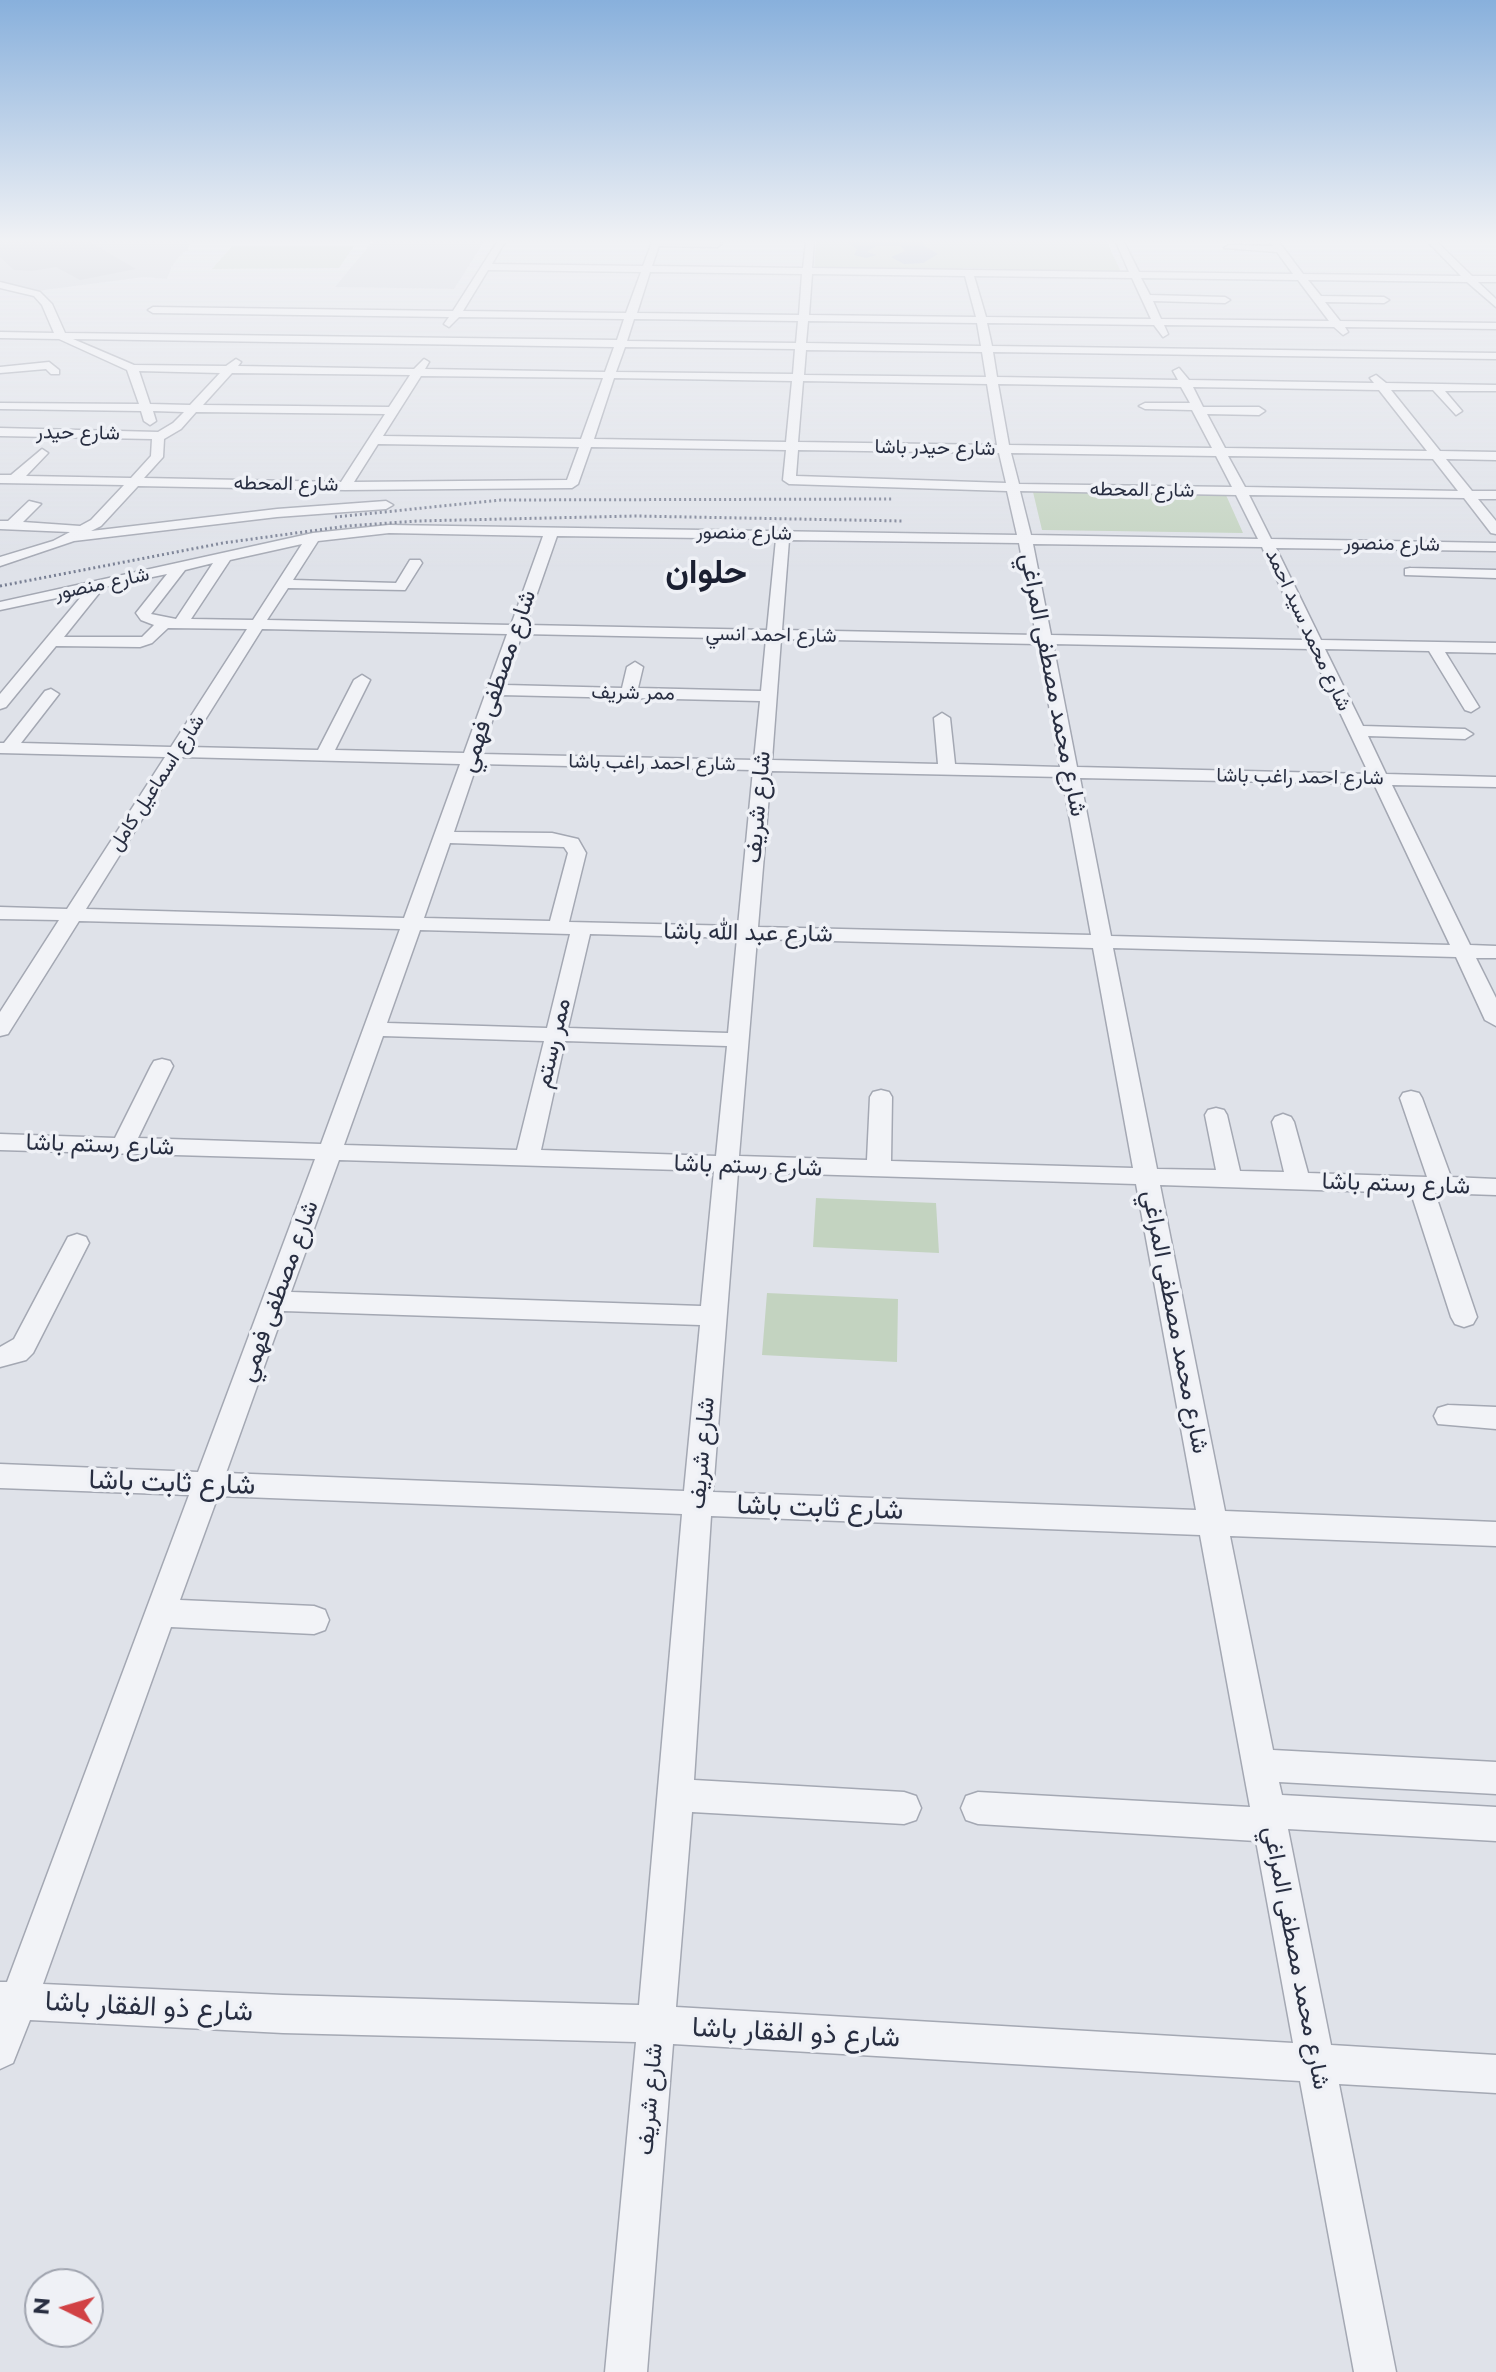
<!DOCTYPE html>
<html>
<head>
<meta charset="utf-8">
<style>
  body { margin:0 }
  #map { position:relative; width:1496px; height:2372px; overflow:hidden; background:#dfe2e9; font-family:Montserrat,sans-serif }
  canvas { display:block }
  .north { position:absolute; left:24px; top:2268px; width:80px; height:80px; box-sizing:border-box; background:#eff1f6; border:2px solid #9fa3ae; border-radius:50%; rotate:275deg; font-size:22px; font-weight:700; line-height:32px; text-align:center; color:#282e41 }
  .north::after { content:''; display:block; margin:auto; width:28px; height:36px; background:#d14144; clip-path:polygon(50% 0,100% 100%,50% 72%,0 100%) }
</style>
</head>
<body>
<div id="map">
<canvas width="1496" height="2372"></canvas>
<div class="north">N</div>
</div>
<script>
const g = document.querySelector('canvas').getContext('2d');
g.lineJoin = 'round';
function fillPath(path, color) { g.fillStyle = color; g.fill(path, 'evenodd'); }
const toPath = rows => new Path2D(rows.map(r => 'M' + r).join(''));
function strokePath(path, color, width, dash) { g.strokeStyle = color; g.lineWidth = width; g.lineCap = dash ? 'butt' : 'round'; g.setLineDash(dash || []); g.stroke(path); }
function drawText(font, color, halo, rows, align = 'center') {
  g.font = font + ' Montserrat,Vazirmatn,sans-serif'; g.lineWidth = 7; g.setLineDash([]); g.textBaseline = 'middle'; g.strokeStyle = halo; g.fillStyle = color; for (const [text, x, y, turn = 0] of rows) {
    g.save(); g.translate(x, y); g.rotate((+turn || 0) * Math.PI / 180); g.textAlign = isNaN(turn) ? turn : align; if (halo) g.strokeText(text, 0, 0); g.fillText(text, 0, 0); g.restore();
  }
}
const built = toPath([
  [0,242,190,242,188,251,183,252,172,266,167,279,144,277,37,291,12,286,0,280],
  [372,242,484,242,454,289,335,287]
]);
const green = toPath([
  [816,242,1107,242,1121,272,964,268,957,271,814,269],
  [232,246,354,246,339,268,212,269],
  [1033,492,1226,495,1243,533,1042,530],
  [816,1198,936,1203,939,1253,813,1247],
  [767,1293,898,1299,897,1362,762,1355]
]);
const water = toPath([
  [847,242,923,242,923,245,938,254,923,263,904,264,891,257,905,251,900,246,876,246,867,252,877,255,866,258,854,255,857,249]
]);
const building = toPath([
  [0,242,90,242,136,269,80,280,56,267,32,271,14,270,0,257]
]);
const minor = toPath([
  [497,242,505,242,492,264,643,266,652,242,720,242,722,244,717,247,659,246,652,266,803,268,806,242,814,242,812,268,1129,272,1116,242,1124,242,1139,272,1293,274,1277,252,1224,248,1229,245,1273,246,1270,242,1279,242,1303,274,1461,276,1428,242,1437,242,1472,276,1496,276,1496,282,1478,282,1496,299,1496,307,1467,282,1308,280,1321,296,1384,297,1389,300,1384,303,1325,302,1340,321,1496,323,1496,329,1345,327,1348,332,1343,335,1334,327,1164,325,1168,334,1163,337,1154,325,987,323,992,346,1496,353,1496,359,993,352,997,377,1178,380,1173,371,1179,368,1189,380,1374,383,1370,378,1376,375,1386,383,1496,385,1496,391,1445,391,1462,411,1456,415,1433,390,1391,390,1440,451,1496,452,1496,460,1446,459,1472,491,1496,491,1496,499,1478,499,1496,521,1496,534,1491,533,1464,498,1249,495,1271,539,1496,543,1496,551,1276,548,1321,640,1496,643,1496,653,1445,652,1479,707,1471,712,1465,710,1429,651,1325,649,1363,726,1465,729,1473,734,1465,739,1368,736,1386,774,1496,777,1496,787,1392,785,1470,945,1496,946,1496,958,1476,958,1496,998,1496,1026,1485,1020,1456,957,1113,948,1157,1169,1216,1170,1205,1115,1208,1110,1216,1108,1224,1110,1227,1115,1240,1171,1284,1172,1272,1122,1275,1117,1283,1114,1291,1117,1294,1122,1308,1173,1427,1177,1400,1098,1403,1093,1411,1091,1419,1093,1422,1098,1451,1177,1496,1179,1496,1195,1435,1193,1477,1317,1473,1324,1464,1327,1455,1324,1451,1317,1411,1193,1160,1185,1225,1511,1496,1522,1496,1546,1230,1536,1273,1750,1496,1762,1496,1794,1279,1782,1282,1795,1496,1807,1496,1841,1288,1829,1331,2045,1496,2055,1496,2093,1339,2084,1396,2372,1354,2372,1300,2081,673,2044,647,2372,605,2372,636,2042,283,2033,30,2020,13,2063,0,2069,0,1982,7,1982,189,1495,0,1488,0,1464,198,1472,315,1159,0,1150,0,1134,115,1138,151,1066,154,1061,162,1059,170,1061,173,1066,138,1138,321,1144,400,929,79,921,8,1034,0,1036,0,1012,59,920,0,919,0,907,67,909,165,757,0,753,0,743,4,743,45,691,51,689,59,694,21,743,171,747,247,629,168,628,152,643,140,647,56,646,6,707,0,709,0,694,85,592,0,610,0,602,313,533,389,525,1017,535,1007,491,789,484,783,480,786,450,591,447,578,484,572,488,345,490,138,486,101,526,91,531,277,509,386,501,393,505,386,509,277,517,74,541,0,566,0,557,53,541,70,532,0,529,0,521,8,521,29,501,41,504,23,522,80,526,91,520,124,485,0,483,0,475,11,475,42,449,48,453,26,476,131,478,151,456,152,439,0,436,0,428,158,432,173,423,184,412,153,411,156,421,150,425,144,421,141,411,0,409,0,403,139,404,127,370,59,339,0,338,0,332,54,333,42,305,34,296,0,288,0,282,40,292,52,304,65,333,617,340,624,319,459,317,449,327,444,324,449,317,153,313,148,310,153,307,453,311,497,242],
  [488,270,641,272,626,313,463,311,488,270],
  [650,272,802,274,799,315,637,313,650,272],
  [812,274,965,276,976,317,809,315,812,274],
  [974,276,1132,278,1151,319,986,317,974,276],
  [1141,278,1298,280,1329,321,1161,319,1153,301,1225,303,1230,300,1225,297,1150,295,1141,278],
  [634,319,798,321,796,343,627,341,634,319],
  [808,321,977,323,981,346,806,343,808,321],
  [73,339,614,347,605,372,425,369,429,362,424,359,414,369,238,366,241,362,236,359,226,366,134,365,73,339],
  [625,347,795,349,793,374,616,372,625,347],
  [806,350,982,352,986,377,804,375,806,350],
  [139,371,220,373,190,405,150,404,139,371],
  [232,373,410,375,389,407,203,405,232,373],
  [421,376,603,378,581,439,383,436,421,376],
  [614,378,792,381,786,442,594,439,614,378],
  [803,381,987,384,997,445,798,442,803,381],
  [998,384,1181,387,1190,403,1145,403,1139,406,1145,409,1192,410,1212,448,1009,445,998,384],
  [1193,387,1379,390,1427,451,1225,448,1207,414,1259,415,1265,411,1259,407,1203,407,1193,387],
  [196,412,385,414,341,482,144,478,163,457,164,439,181,429,196,412],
  [378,444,579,447,567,480,354,482,378,444],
  [798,450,999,453,1006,483,796,476,798,450],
  [1011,453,1216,456,1232,487,1019,484,1011,453],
  [1228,456,1433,459,1458,491,1245,487,1228,456],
  [1020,491,1236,495,1258,539,1031,535,1020,491],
  [389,533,543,536,511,625,267,620,288,588,405,590,422,563,420,560,410,560,396,583,293,580,318,541,389,533],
  [557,536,776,539,767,630,526,625,557,536],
  [789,540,1019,543,1036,635,782,630,789,540],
  [302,544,253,620,191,619,230,560,302,544],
  [1033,544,1262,547,1305,640,1051,635,1033,544],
  [213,563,176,619,151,614,185,570,213,563],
  [167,574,136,613,141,620,154,625,142,637,64,637,104,587,167,574],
  [262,629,507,634,464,753,335,750,370,680,362,675,354,680,318,750,188,747,262,629],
  [522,634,766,639,761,691,638,688,643,667,635,662,627,667,622,688,505,685,522,634],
  [781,639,1038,644,1060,767,955,764,950,718,942,713,934,718,938,764,772,760,781,639],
  [1053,644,1310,649,1369,774,1077,767,1053,644],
  [501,695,760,701,754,760,481,754,501,695],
  [181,757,460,764,404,918,86,909,181,757],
  [477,764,753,770,738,926,569,922,586,853,578,839,552,833,454,832,477,764],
  [771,771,1062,777,1091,935,758,927,771,771],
  [1080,778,1374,784,1450,945,1111,936,1080,778],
  [450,843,564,847,568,853,550,921,424,918,450,843],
  [420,930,570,934,547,1028,387,1023,420,930],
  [590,934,737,938,728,1033,568,1028,590,934],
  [757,939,1093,948,1133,1168,891,1161,892,1097,889,1092,881,1090,873,1092,870,1097,867,1160,739,1156,757,939],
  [383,1036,544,1041,517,1150,344,1145,383,1036],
  [565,1041,727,1046,716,1156,541,1150,565,1041],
  [339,1160,714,1171,701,1306,291,1292,339,1160],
  [738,1172,1136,1184,1196,1510,713,1492,738,1172],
  [284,1311,700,1325,684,1491,226,1473,284,1311],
  [218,1496,682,1514,639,2005,283,1995,43,1984,171,1627,314,1634,325,1630,329,1620,325,1610,314,1606,180,1600,218,1496],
  [711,1516,1200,1535,1250,1807,978,1792,966,1796,961,1808,966,1820,978,1824,1256,1841,1293,2043,676,2007,692,1812,904,1824,916,1820,921,1808,916,1796,904,1792,694,1780,711,1516],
  [49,362,59,370,59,374,51,374,46,369,0,373,0,367,49,362],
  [1410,568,1496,570,1496,578,1405,575,1405,569,1410,568],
  [77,1234,86,1237,89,1243,33,1353,26,1360,0,1367,0,1347,14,1339,68,1237,77,1234],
  [1448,1405,1496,1407,1496,1429,1438,1424,1434,1416,1438,1408,1448,1405]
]);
const rail = toPath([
  [335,517,501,500,892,499],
  [0,586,223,543,347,526,417,521,635,516,903,521]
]);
const farStreetnames = [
  ["شارع حيدر",78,433,1],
  ["شارع حيدر باشا",935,448,1],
  ["شارع المحطه",286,484,1],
  ["شارع المحطه",1142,490,1],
  ["شارع منصور",744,533,1],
  ["شارع منصور",1392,544,1],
  ["شارع منصور",102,584,-12],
  ["شارع محمد سيد احمد",1308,630,65],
  ["شارع احمد انسي",771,635,1],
  ["ممر شريف",633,693,1],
  ["شارع احمد راغب باشا",652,763,1],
  ["شارع احمد راغب باشا",1300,777,1],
  ["شارع اسماعيل كامل",157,783,-57]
];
const streetNames = [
  ["شارع مصطفى فهمي",498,681,-71],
  ["شارع محمد مصطفى المراغي",1053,685,79],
  ["شارع شريف",758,807,-85],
  ["شارع عبد الله باشا",748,933,1],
  ["ممر رستم",553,1043,-77],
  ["شارع رستم باشا",100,1145,2],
  ["شارع رستم باشا",748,1166,2],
  ["شارع رستم باشا",1396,1184,2],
  ["شارع مصطفى فهمي",279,1291,-70],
  ["شارع محمد مصطفى المراغي",1175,1322,79],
  ["شارع شريف",702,1453,-85],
  ["شارع محمد مصطفى المراغي",1296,1958,79],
  ["شارع شريف",650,2099,-85]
];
const nearStreetnames = [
  ["شارع ثابت باشا",172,1483,2],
  ["شارع ثابت باشا",820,1508,2],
  ["شارع ذو الفقار باشا",149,2007,3],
  ["شارع ذو الفقار باشا",796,2033,3]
];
const farTownnames = [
  ["حلوان",706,573]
];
fillPath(built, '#cdd1db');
fillPath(green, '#c3d3c0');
fillPath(water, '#99abca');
fillPath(building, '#b9bdc9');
strokePath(minor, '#a4a8b3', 3);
fillPath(minor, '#f2f3f7');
strokePath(rail, '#787f93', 3, [2, 3]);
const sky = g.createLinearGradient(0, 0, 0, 574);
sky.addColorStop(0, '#88b0dc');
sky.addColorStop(0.42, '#f1f2f5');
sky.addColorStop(1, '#f1f2f500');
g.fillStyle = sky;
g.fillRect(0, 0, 1496, 574);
drawText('20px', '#282e41', '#eff1f6', farStreetnames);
drawText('24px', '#282e41', '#eff1f6', streetNames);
drawText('28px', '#282e41', '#eff1f6', nearStreetnames);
drawText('bold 34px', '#1a1f31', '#eff1f6', farTownnames);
</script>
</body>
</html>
